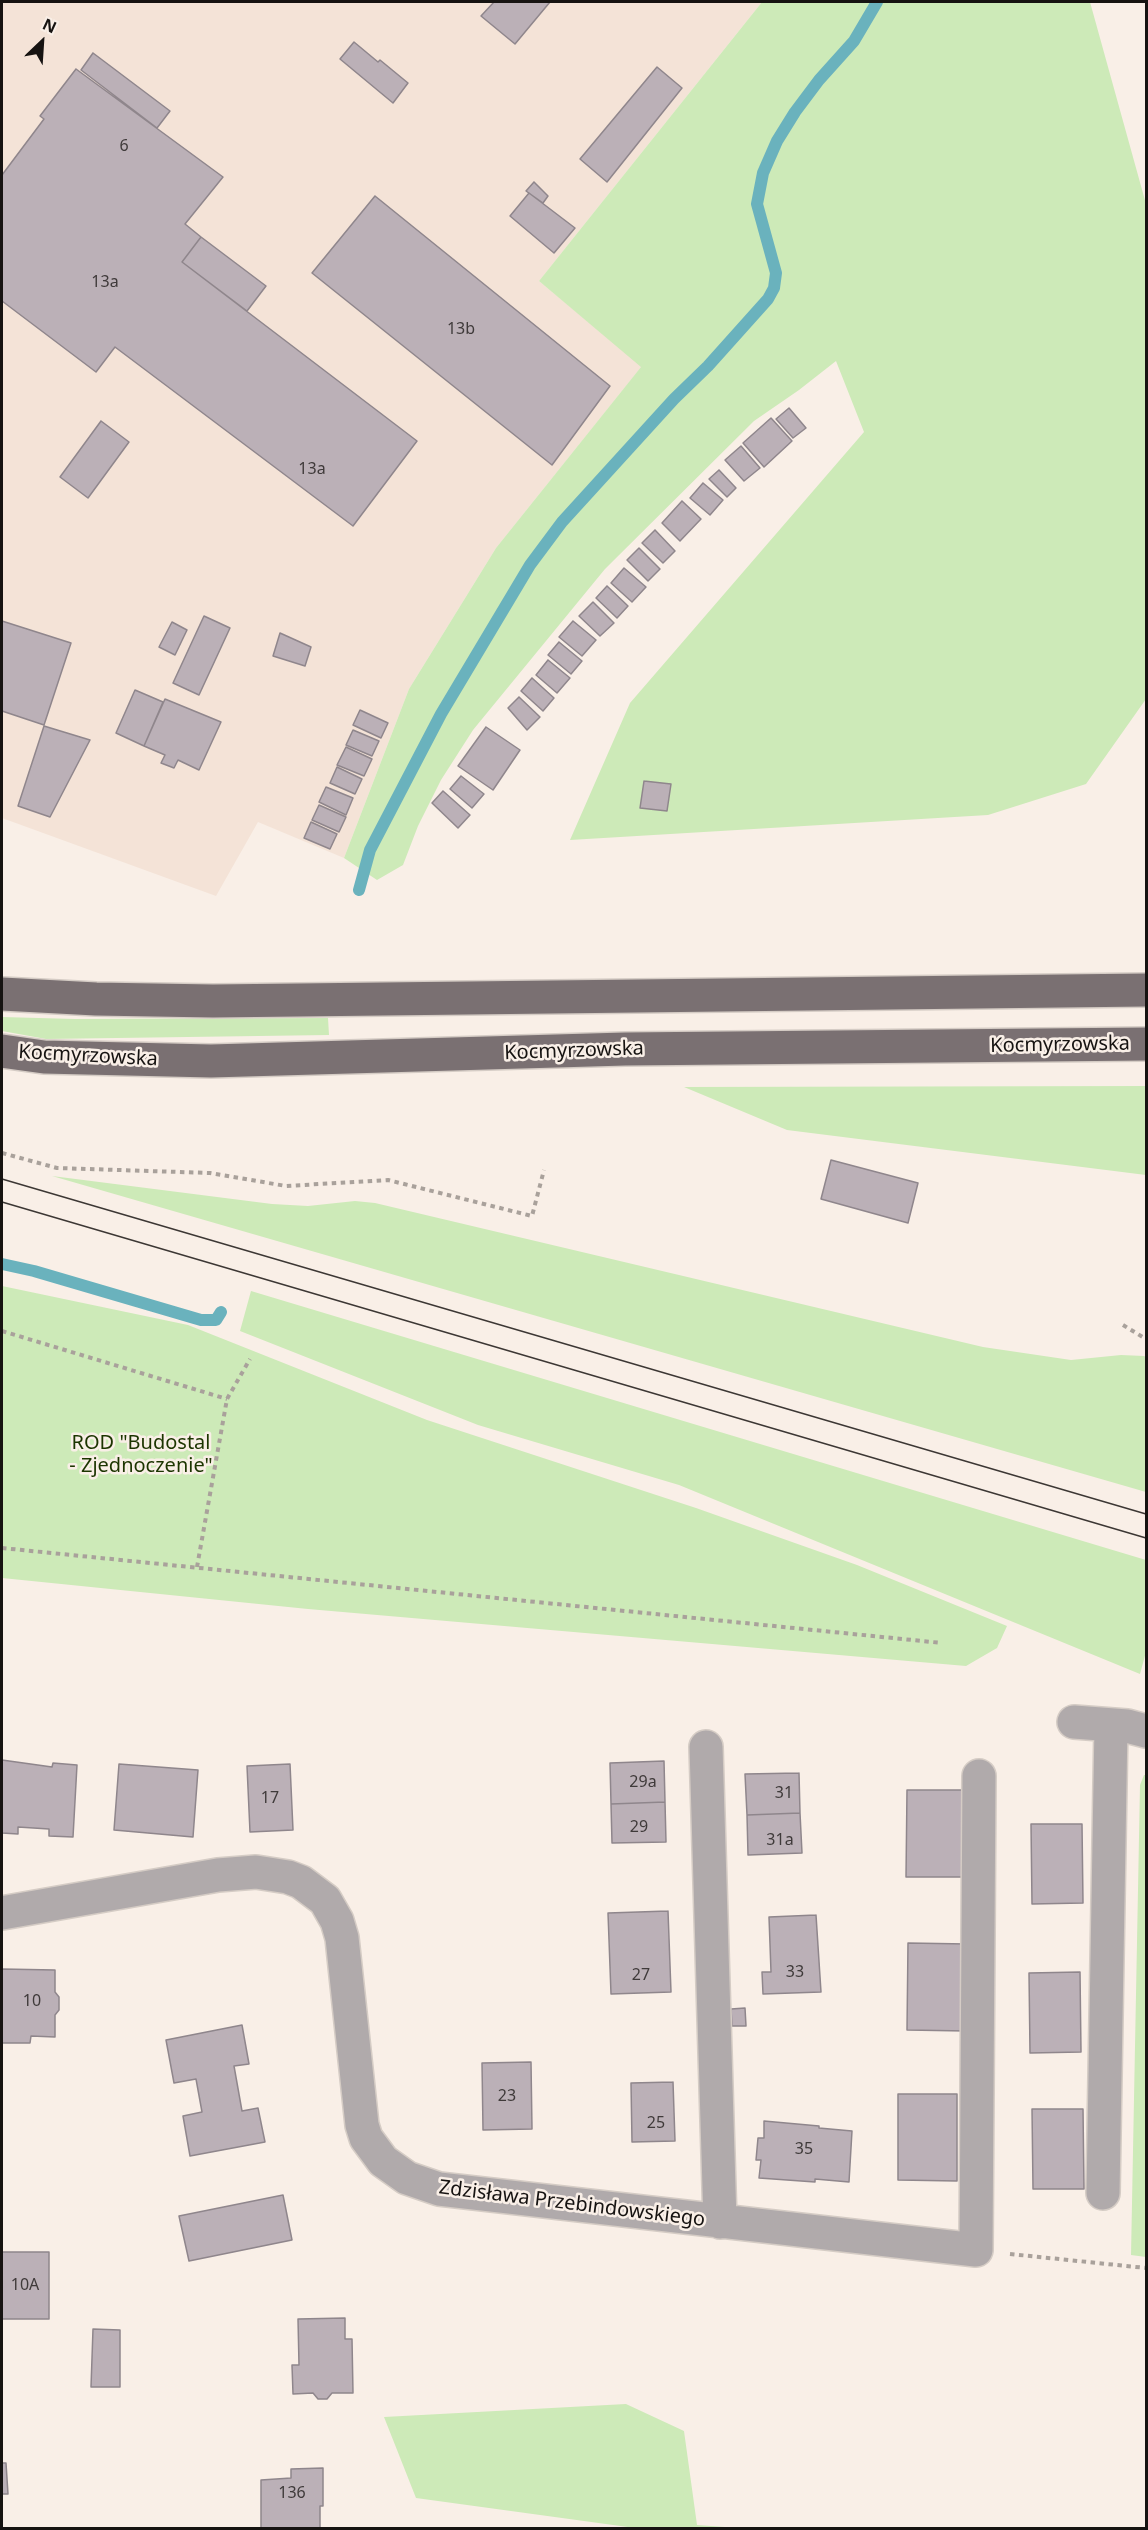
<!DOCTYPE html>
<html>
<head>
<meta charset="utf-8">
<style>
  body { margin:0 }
  #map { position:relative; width:1148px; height:2530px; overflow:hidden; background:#f9efe7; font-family:"Noto Sans",sans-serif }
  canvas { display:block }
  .frame { position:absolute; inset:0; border:3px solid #161311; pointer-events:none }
  .north { position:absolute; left:12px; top:12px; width:60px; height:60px; -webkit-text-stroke:4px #f9efe7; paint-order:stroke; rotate:25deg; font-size:16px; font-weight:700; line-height:24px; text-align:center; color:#161311 }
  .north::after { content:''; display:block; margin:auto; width:21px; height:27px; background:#161311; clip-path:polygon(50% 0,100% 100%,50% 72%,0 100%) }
</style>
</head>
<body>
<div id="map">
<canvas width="1148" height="2530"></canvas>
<div class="frame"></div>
<div class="north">N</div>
</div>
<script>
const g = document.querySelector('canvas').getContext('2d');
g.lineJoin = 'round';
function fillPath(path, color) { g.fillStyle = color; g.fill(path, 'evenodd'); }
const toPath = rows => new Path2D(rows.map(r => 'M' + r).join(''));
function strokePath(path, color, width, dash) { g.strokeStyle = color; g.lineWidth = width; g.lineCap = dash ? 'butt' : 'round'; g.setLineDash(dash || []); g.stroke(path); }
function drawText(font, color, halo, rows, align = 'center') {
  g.font = font + ' "Noto Sans",sans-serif'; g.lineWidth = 5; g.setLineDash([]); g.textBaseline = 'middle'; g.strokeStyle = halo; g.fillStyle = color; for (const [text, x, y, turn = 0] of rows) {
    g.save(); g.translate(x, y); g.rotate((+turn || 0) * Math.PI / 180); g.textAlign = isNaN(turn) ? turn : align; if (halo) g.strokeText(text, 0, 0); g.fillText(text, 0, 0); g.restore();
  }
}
const built = toPath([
  [2,2,762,2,539,281,642,366,496,548,409,689,344,858,258,822,216,896,2,818]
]);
const green = toPath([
  [762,2,1090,2,1146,204,1146,699,1086,784,988,815,570,840,630,703,864,432,836,361,799,390,754,421,605,569,473,730,441,780,418,826,403,865,377,880,344,858,409,689,496,548,641,367,539,281],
  [2,1017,75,1019,328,1018,329,1035,46,1039,2,1031],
  [1146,1086,1146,1175,787,1130,684,1087],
  [52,1176,272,1204,308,1206,355,1201,375,1203,983,1347,1071,1360,1121,1355,1144,1356,1146,1357,1146,1492],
  [2,1286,188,1325,427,1420,696,1508,857,1565,1007,1626,997,1648,966,1666,308,1609,2,1578],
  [251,1291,1146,1560,1146,1652,1140,1674,679,1485,478,1425,240,1331],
  [1144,1775,1146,1775,1146,2257,1131,2255,1140,1785],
  [626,2404,684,2431,697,2525,739,2528,635,2528,416,2498,384,2417]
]);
const stream = toPath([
  [359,890,370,850,441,714,530,565,562,522,674,399,708,366,768,299,774,288,776,273,757,204,763,173,777,141,795,112,819,80,854,41,877,2],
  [2,1264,34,1271,201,1320,216,1320,221,1312]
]);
const building = toPath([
  [494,2,550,2,515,44,481,16,494,2],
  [354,42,378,62,380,60,408,83,393,103,340,59,354,42],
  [93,53,170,111,157,128,81,70,93,53],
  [657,67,682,88,607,182,580,159,657,67],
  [76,69,223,177,185,224,201,237,182,262,417,441,353,526,115,347,96,372,2,301,2,175,44,119,40,116,76,69],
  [534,182,548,196,543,203,526,191,534,182],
  [529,193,575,228,554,253,510,216,529,193],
  [375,196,610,386,552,465,312,273,375,196],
  [201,237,266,286,247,311,182,262,201,237],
  [789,408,806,428,793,438,776,419,789,408],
  [771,418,792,441,764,467,743,443,771,418],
  [101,421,129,442,88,498,60,477,101,421],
  [741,446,760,468,744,481,725,460,741,446],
  [719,470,736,488,727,497,709,479,719,470],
  [703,483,723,500,710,515,690,498,703,483],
  [682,501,701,519,680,541,662,523,682,501],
  [655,530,675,551,663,563,642,543,655,530],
  [639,548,660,569,648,581,627,560,639,548],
  [624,568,646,587,632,602,611,583,624,568],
  [607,586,628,606,617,618,596,598,607,586],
  [593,602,614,623,600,636,579,616,593,602],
  [204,616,230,628,199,695,173,683,204,616],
  [2,621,71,643,44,725,2,711,2,621],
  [573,621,596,640,582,656,559,637,573,621],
  [172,622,187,630,175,655,159,647,172,622],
  [280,633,311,647,305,666,273,656,280,633],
  [559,642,582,661,571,674,548,655,559,642],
  [548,660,570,678,557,693,536,675,548,660],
  [532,678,554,698,543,711,521,691,532,678],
  [135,690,163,702,144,746,116,733,135,690],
  [519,697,540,717,527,730,508,708,519,697],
  [165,699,221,722,199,770,178,760,174,768,161,763,165,755,144,746,165,699],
  [360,710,388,723,381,738,353,725,360,710],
  [44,726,90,740,50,817,18,806,44,726],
  [486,727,520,750,493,790,458,766,486,727],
  [353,730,379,741,372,756,346,745,353,730],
  [346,747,372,759,364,776,337,765,346,747],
  [337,767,362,779,355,794,330,783,337,767],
  [461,776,484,794,472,808,450,789,461,776],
  [644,781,671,784,667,811,640,808,644,781],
  [326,787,353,798,346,815,319,802,326,787],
  [443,791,470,815,458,828,432,803,443,791],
  [319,805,346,817,339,832,312,820,319,805],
  [311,822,337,834,330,849,304,838,311,822],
  [831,1160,918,1183,908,1223,821,1199,831,1160],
  [2,1760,52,1767,53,1763,77,1765,73,1837,49,1836,49,1829,18,1827,18,1834,2,1833,2,1760],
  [664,1761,665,1802,611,1804,610,1763,664,1761],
  [119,1764,198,1770,193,1837,114,1830,119,1764],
  [290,1764,293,1830,250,1832,247,1766,290,1764],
  [799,1773,800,1813,747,1815,745,1774,799,1773],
  [907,1790,966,1790,965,1877,906,1877,907,1790],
  [665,1802,666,1842,612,1843,611,1804,665,1802],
  [800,1813,802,1853,748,1855,747,1815,800,1813],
  [1031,1824,1082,1824,1083,1903,1032,1904,1031,1824],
  [668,1911,671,1992,611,1994,608,1913,668,1911],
  [816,1915,821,1992,763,1994,762,1972,771,1972,769,1917,816,1915],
  [908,1943,967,1944,966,2031,907,2030,908,1943],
  [2,1969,55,1970,55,1992,59,1997,59,2010,55,2015,55,2037,31,2036,30,2043,2,2043,2,1969],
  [1080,1972,1081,2052,1030,2053,1029,1973,1080,1972],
  [745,2008,746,2026,732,2026,731,2009,745,2008],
  [242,2025,249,2064,234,2066,242,2111,258,2108,265,2142,190,2156,183,2116,202,2112,196,2079,174,2083,166,2040,242,2025],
  [531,2062,532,2129,483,2130,482,2063,531,2062],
  [673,2082,675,2141,632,2142,631,2083,673,2082],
  [898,2094,957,2094,957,2181,898,2180,898,2094],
  [1032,2109,1083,2109,1084,2189,1033,2189,1032,2109],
  [764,2121,819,2126,819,2128,852,2131,849,2182,815,2179,815,2182,759,2178,761,2160,756,2160,758,2138,764,2138,764,2121],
  [283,2195,292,2240,189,2261,179,2216,283,2195],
  [2,2252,49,2252,49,2319,2,2319,2,2252],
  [345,2318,345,2339,352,2339,353,2393,332,2393,327,2399,318,2399,313,2393,293,2394,292,2365,299,2365,298,2319,345,2318],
  [93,2329,120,2330,120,2387,91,2387,93,2329],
  [2,2463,6,2463,8,2494,2,2494,2,2463],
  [323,2468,323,2506,320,2506,320,2528,261,2528,261,2480,291,2478,291,2469,323,2468]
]);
const path = toPath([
  [2,1153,57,1168,210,1173,286,1186,388,1180,532,1216,544,1170],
  [1123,1325,1146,1339],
  [2,1331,227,1399],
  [2,1548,942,1643],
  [197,1567,227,1399,250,1359],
  [1010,2254,1146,2268]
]);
const minor = toPath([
  [1074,1722,1127,1726,1146,1731],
  [706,1747,720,2222],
  [2,1913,218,1875,256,1872,288,1877,301,1882,325,1900,337,1921,342,1938,362,2125,366,2138,383,2161,407,2178,439,2189,976,2250,979,1776],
  [1103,2193,1111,1725]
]);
const major = toPath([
  [2,994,96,999,213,1001,1146,990],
  [2,1051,44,1057,211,1061,625,1049,1146,1044]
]);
const tram = toPath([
  [2,1179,1146,1514],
  [2,1202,1146,1538]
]);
const numberNames = [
  ["6",124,146],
  ["13a",105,282],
  ["13b",461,329],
  ["13a",312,469],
  ["29a",643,1782],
  ["31",784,1793],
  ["17",270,1798],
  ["29",639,1827],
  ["31a",780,1840],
  ["33",795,1972],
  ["27",641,1975],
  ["10",32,2001],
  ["23",507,2096],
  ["25",656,2123],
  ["35",804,2149],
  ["10A",25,2285],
  ["136",292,2493]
];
const streetNames = [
  ["Kocmyrzowska",1060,1045,-1],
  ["Kocmyrzowska",574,1051,-2],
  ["Kocmyrzowska",88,1056,3],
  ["Zdzisława Przebindowskiego",572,2204,7]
];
const parkNames = [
  ["ROD \"Budostal",141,1443],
  ["- Zjednoczenie\"",141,1466]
];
fillPath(built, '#f4e3d7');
fillPath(green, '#cdeab8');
strokePath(stream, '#6ab2bd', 12);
fillPath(building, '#bbb0b7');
strokePath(building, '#8f868c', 1.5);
strokePath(minor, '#d5ccc5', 36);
strokePath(major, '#d5ccc5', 36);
strokePath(path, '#a9a19b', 4, [4.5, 4.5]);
strokePath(minor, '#b0aaab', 33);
strokePath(major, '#7a7072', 33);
strokePath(tram, '#3c3734', 1.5);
drawText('16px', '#3f3a3a', null, numberNames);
drawText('20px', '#161311', '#f9efe7', streetNames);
drawText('20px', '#1c3500', '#f9efe7', parkNames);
</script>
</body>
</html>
